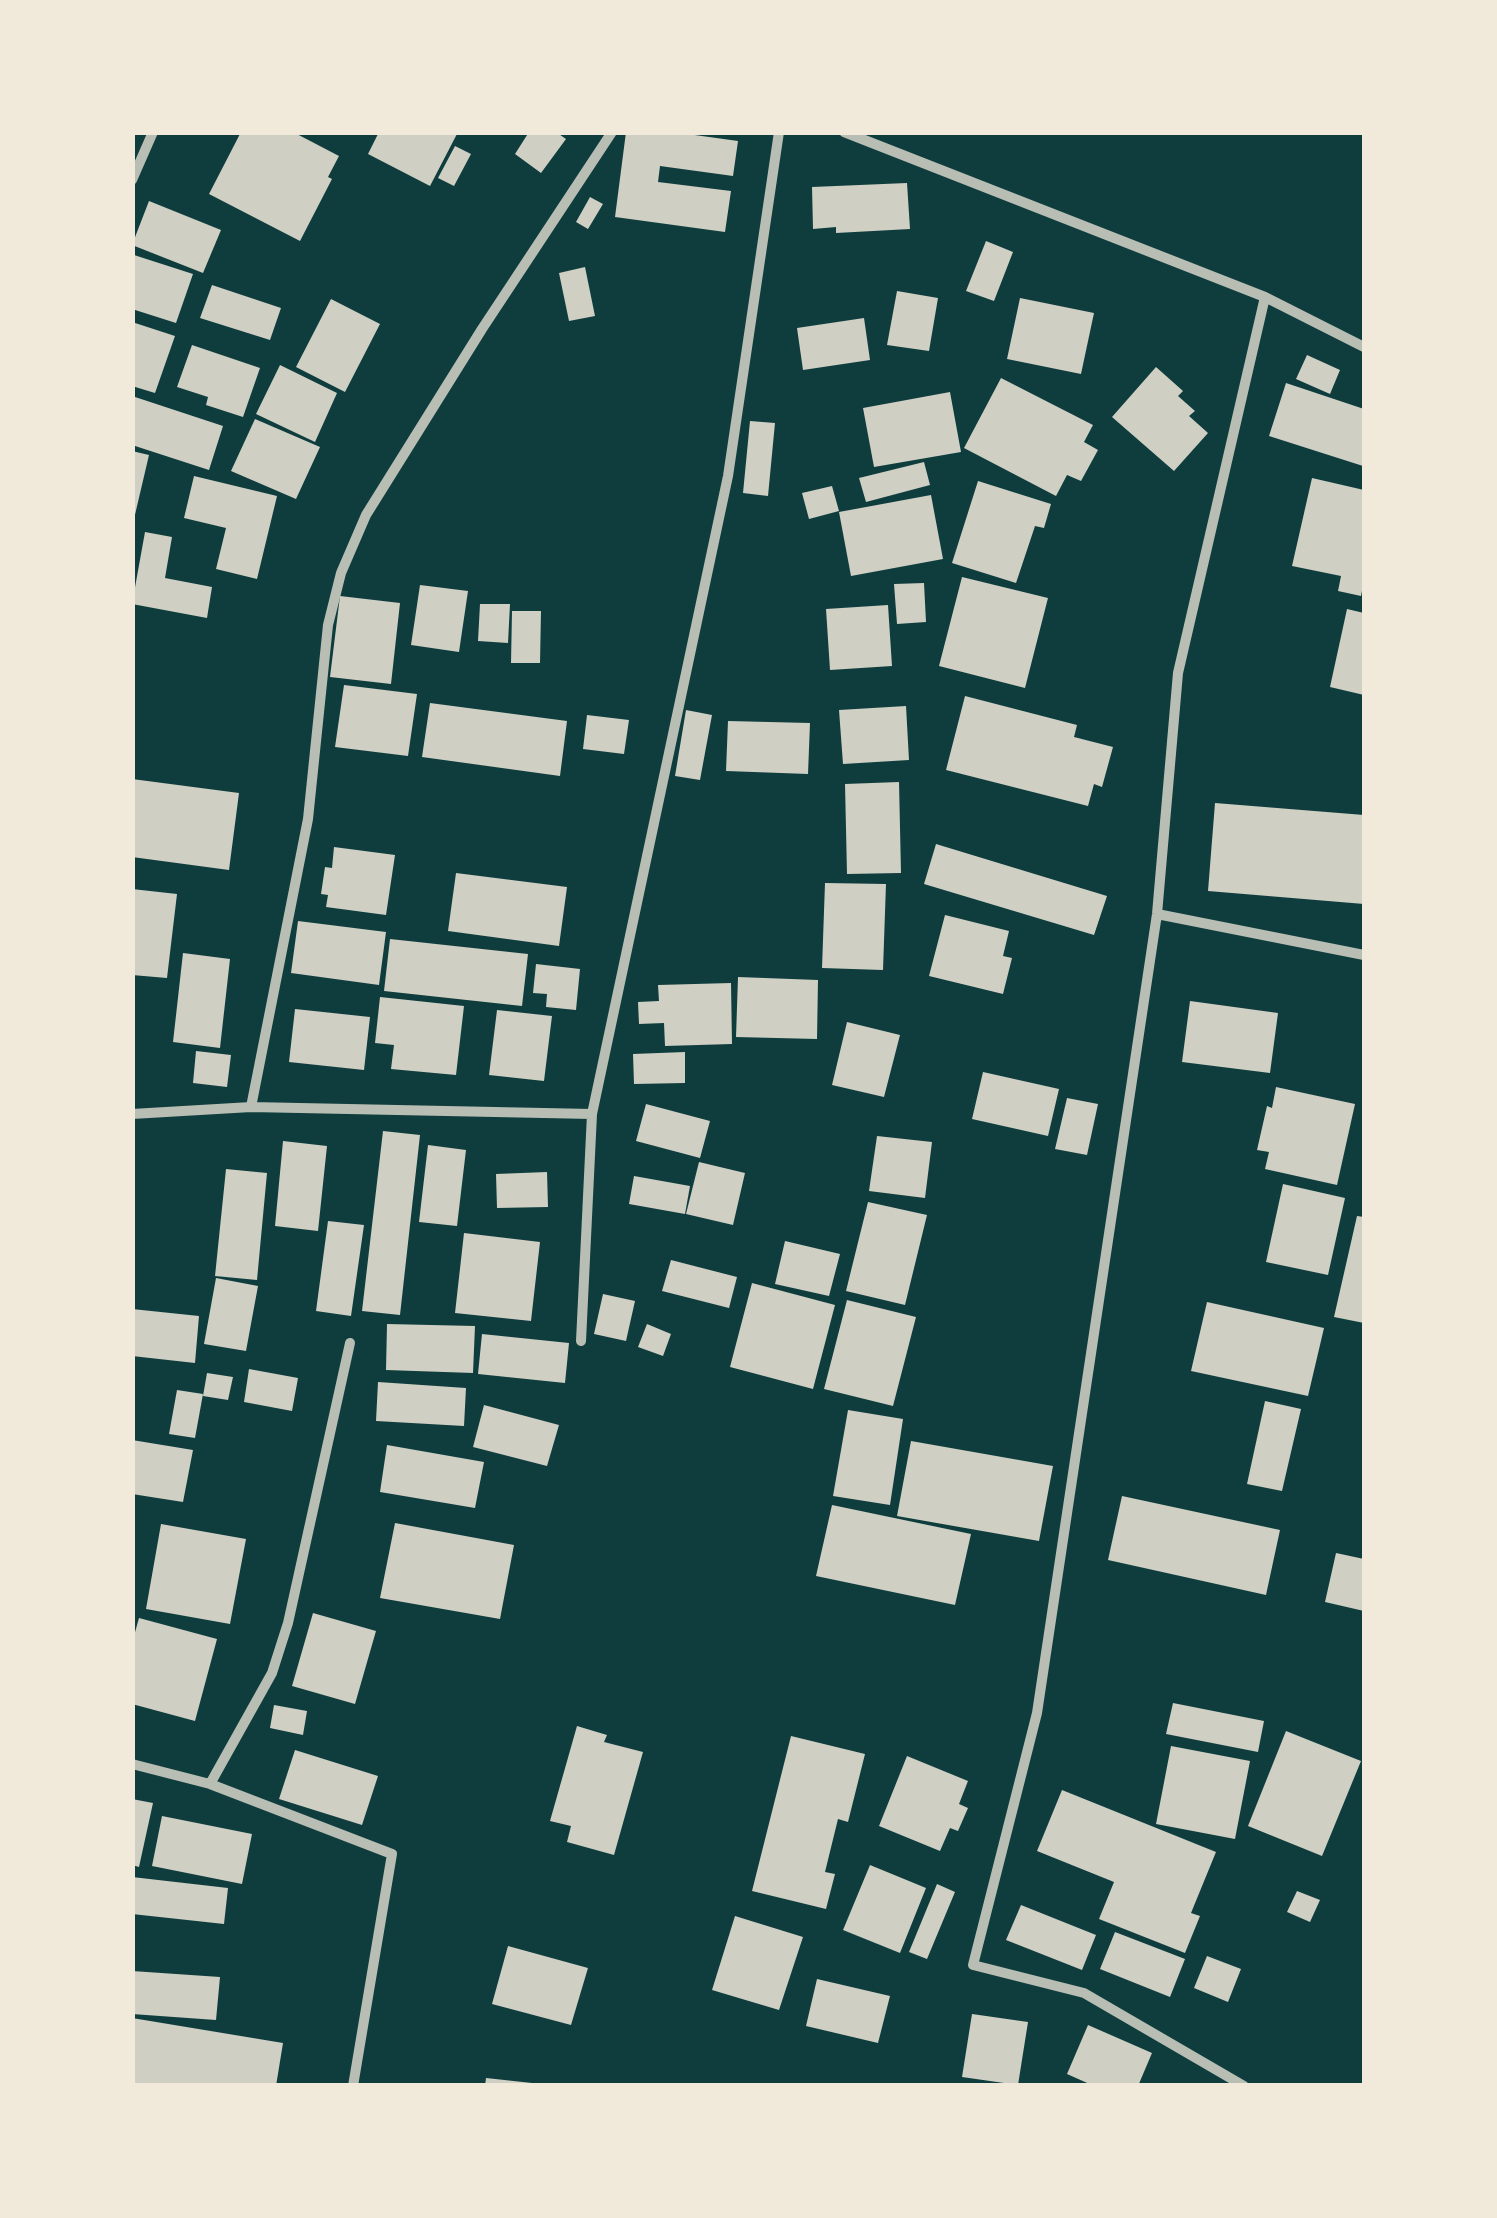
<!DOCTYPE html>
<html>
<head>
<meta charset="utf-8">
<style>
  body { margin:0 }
  #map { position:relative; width:1497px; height:2218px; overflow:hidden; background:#0f3d3e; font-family:"Asap Condensed",sans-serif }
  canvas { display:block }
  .frame { position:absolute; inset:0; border:135px solid #f1e9da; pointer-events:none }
</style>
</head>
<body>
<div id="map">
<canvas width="1497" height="2218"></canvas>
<div class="frame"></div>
</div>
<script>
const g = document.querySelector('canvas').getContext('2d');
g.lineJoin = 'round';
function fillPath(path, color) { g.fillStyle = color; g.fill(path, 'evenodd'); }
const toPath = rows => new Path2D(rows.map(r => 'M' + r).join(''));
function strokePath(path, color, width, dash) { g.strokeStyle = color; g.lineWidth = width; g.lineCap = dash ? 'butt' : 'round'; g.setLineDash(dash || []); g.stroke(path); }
const building = toPath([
  [241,132,293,132,339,156,328,177,332,179,300,241,209,194],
  [379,132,458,132,430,186,368,154],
  [529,132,556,132,566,139,541,173,515,154],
  [626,132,673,132,738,141,733,176,660,166,658,182,731,191,725,232,615,217],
  [455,146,471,154,454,186,438,178],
  [907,183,910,229,836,233,836,227,813,229,812,187],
  [590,197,603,204,588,229,576,222],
  [149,201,221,230,203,273,132,245],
  [986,241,1013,252,994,301,966,291],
  [134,255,193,274,176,323,132,309],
  [585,267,595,316,569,321,559,273],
  [212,285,281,308,270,340,200,318],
  [897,291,938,298,929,351,887,345],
  [1020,298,1094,313,1081,374,1007,359],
  [331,299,380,324,345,392,296,367],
  [864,318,870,360,803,370,797,328],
  [132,322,175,336,155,393,132,386],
  [192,345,260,368,243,417,206,405,208,397,177,387],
  [1307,355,1340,370,1330,394,1296,379],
  [280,365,337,393,315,442,256,414],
  [1156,367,1183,391,1178,396,1195,411,1189,416,1208,433,1174,471,1112,417],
  [1001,378,1093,425,1084,442,1098,450,1081,481,1067,475,1056,496,964,448],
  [1286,383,1364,409,1363,466,1269,436],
  [950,392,961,452,874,467,863,408],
  [132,396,223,426,209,470,132,445],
  [255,419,320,447,296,499,231,471],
  [750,421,775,423,768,496,743,493],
  [132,451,149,455,134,519,132,519],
  [924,462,930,485,866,502,859,478],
  [194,476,277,496,257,579,216,569,226,528,184,518],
  [1312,478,1364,490,1364,580,1361,596,1338,591,1341,576,1292,566],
  [978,481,1051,504,1044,528,1035,526,1016,583,952,563],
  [832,486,839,511,809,519,802,493],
  [931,495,943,559,851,576,839,512],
  [145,532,172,537,165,578,212,587,207,618,132,604],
  [962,577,1048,598,1025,688,939,666],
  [924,583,926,622,897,624,894,584],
  [420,585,468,591,459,652,411,645],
  [340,596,400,603,391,684,330,677],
  [480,604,510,604,508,643,478,641],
  [888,605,892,666,830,670,826,609],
  [1347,609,1364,613,1364,695,1330,687],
  [512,611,541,611,540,663,511,663],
  [344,685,417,694,408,756,335,747],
  [965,696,1077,725,1074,737,1113,747,1102,787,1094,784,1088,806,946,770],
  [430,703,567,721,560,776,422,757],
  [906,706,909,760,843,764,839,710],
  [686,710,712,715,700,780,675,776],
  [587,715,629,720,624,754,583,749],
  [728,721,810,723,808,774,726,771],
  [132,779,239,793,229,870,132,857],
  [899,782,901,873,847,874,845,784],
  [1215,803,1364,815,1364,904,1208,891],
  [936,844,1107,896,1094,935,924,884],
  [334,847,395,855,386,915,326,907,328,895,321,894,325,867,332,868],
  [456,873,567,887,559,946,448,931],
  [825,883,886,884,883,970,822,968],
  [132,889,177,894,167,978,132,975],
  [945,915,1009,931,1003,956,1012,958,1003,994,929,976],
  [298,921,386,932,379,985,291,973],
  [390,939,528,954,522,1006,384,991],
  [183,953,230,959,220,1048,173,1042],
  [536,964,580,969,576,1010,546,1007,547,994,533,993],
  [738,977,818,980,817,1039,736,1037],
  [731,983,732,1044,665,1046,664,1023,639,1024,638,1002,659,1001,658,985],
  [380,997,464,1006,456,1075,391,1069,394,1045,375,1043],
  [1190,1001,1278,1013,1270,1073,1182,1062],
  [295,1009,370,1017,364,1070,289,1062],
  [497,1010,552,1016,544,1081,489,1075],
  [847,1022,900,1035,884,1097,832,1085],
  [196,1051,231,1055,227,1087,193,1083],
  [685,1052,685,1083,634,1084,633,1054],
  [983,1072,1059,1089,1048,1136,972,1119],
  [1276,1087,1355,1104,1337,1185,1265,1169,1269,1152,1257,1150,1267,1106,1272,1108],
  [1067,1098,1098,1104,1087,1155,1055,1149],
  [646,1104,710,1121,700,1158,636,1141],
  [383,1131,420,1135,400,1315,362,1311],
  [877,1136,932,1142,925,1198,869,1191],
  [283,1141,327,1146,318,1231,275,1226],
  [428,1145,466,1150,457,1226,419,1222],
  [699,1162,745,1173,733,1225,686,1214],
  [226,1169,267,1173,257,1280,215,1276],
  [547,1172,548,1207,497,1208,496,1174],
  [634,1176,690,1186,685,1214,629,1204],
  [1283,1184,1345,1198,1328,1275,1266,1262],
  [868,1202,927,1215,905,1305,846,1291],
  [1357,1216,1364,1217,1364,1323,1334,1317],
  [328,1221,364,1225,351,1316,316,1311],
  [464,1233,540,1242,531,1321,455,1313],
  [785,1241,840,1254,829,1296,775,1284],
  [671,1260,737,1277,729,1308,662,1291],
  [216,1278,258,1286,246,1351,204,1344],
  [752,1283,835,1305,813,1389,730,1367],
  [603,1294,635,1301,626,1341,594,1334],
  [847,1300,916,1317,893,1406,824,1389],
  [1207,1302,1324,1328,1308,1396,1191,1371],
  [132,1309,199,1316,195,1363,132,1356],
  [387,1324,475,1326,473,1373,386,1370],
  [647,1324,671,1334,663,1356,638,1347],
  [482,1334,569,1343,565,1383,478,1374],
  [249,1369,298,1378,292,1411,244,1402],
  [207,1373,233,1377,228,1400,203,1396],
  [378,1382,466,1388,464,1426,376,1421],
  [177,1390,203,1394,195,1438,169,1434],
  [1265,1401,1301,1409,1282,1491,1247,1484],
  [484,1405,559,1425,547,1466,473,1447],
  [848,1410,903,1419,890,1505,833,1496],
  [132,1440,193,1450,183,1502,132,1494],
  [911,1441,1053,1466,1039,1541,897,1516],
  [387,1445,484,1462,475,1508,380,1492],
  [1122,1496,1280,1530,1266,1595,1108,1560],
  [832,1505,971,1534,955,1605,816,1576],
  [395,1523,514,1545,500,1619,380,1598],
  [161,1524,246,1539,230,1624,146,1609],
  [1336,1553,1364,1559,1364,1611,1325,1602],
  [313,1613,376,1631,355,1704,292,1686],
  [139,1618,217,1639,195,1721,132,1704,132,1643],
  [1173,1703,1264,1721,1258,1752,1166,1734],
  [274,1705,307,1711,303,1735,270,1728],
  [577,1726,607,1735,604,1742,643,1752,614,1855,567,1842,571,1826,550,1821],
  [1286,1731,1361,1761,1322,1856,1248,1826],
  [791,1736,865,1754,848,1822,838,1819,825,1872,835,1874,826,1909,752,1891],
  [1171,1746,1250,1761,1235,1839,1156,1824],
  [295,1750,378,1776,362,1825,279,1799],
  [907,1756,968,1781,959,1804,968,1808,958,1831,950,1828,940,1851,879,1826],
  [1062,1790,1216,1852,1191,1913,1200,1916,1185,1953,1099,1919,1114,1882,1037,1851],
  [132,1799,153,1803,139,1867,132,1865],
  [162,1816,252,1834,242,1884,152,1866],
  [870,1865,926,1888,900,1953,843,1930],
  [132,1877,228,1888,224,1924,132,1914],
  [937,1884,955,1892,927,1959,909,1952],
  [1297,1891,1320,1900,1310,1922,1287,1912],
  [1021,1905,1096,1935,1082,1970,1006,1940],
  [735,1916,803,1937,779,2010,712,1990],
  [1115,1932,1185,1959,1170,1997,1100,1969],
  [508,1946,588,1968,571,2025,492,2004],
  [1207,1956,1241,1969,1228,2002,1194,1988],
  [132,1971,220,1977,216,2020,132,2014],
  [817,1979,890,1996,878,2043,806,2026],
  [972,2014,1028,2022,1018,2085,962,2077],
  [132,2018,283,2043,276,2086,132,2084],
  [1088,2025,1152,2053,1138,2086,1094,2086,1067,2074],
  [486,2078,532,2083,532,2086,485,2086]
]);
const minor = toPath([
  [844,132,1265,297,1364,347],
  [132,180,153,132],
  [1157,914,1364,955],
  [251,1107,308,819,328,625,341,573,366,515,482,329,612,132],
  [132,1114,251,1107,592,1114],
  [581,1341,592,1114,728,476,779,132],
  [132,1764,210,1784,392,1854,353,2086],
  [210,1784,272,1673,288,1623,350,1343],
  [1244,2086,1084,1993,973,1965,1037,1713,1157,914,1178,673,1265,297]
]);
fillPath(building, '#cfcfc3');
strokePath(minor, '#b8beb3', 10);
</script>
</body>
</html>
